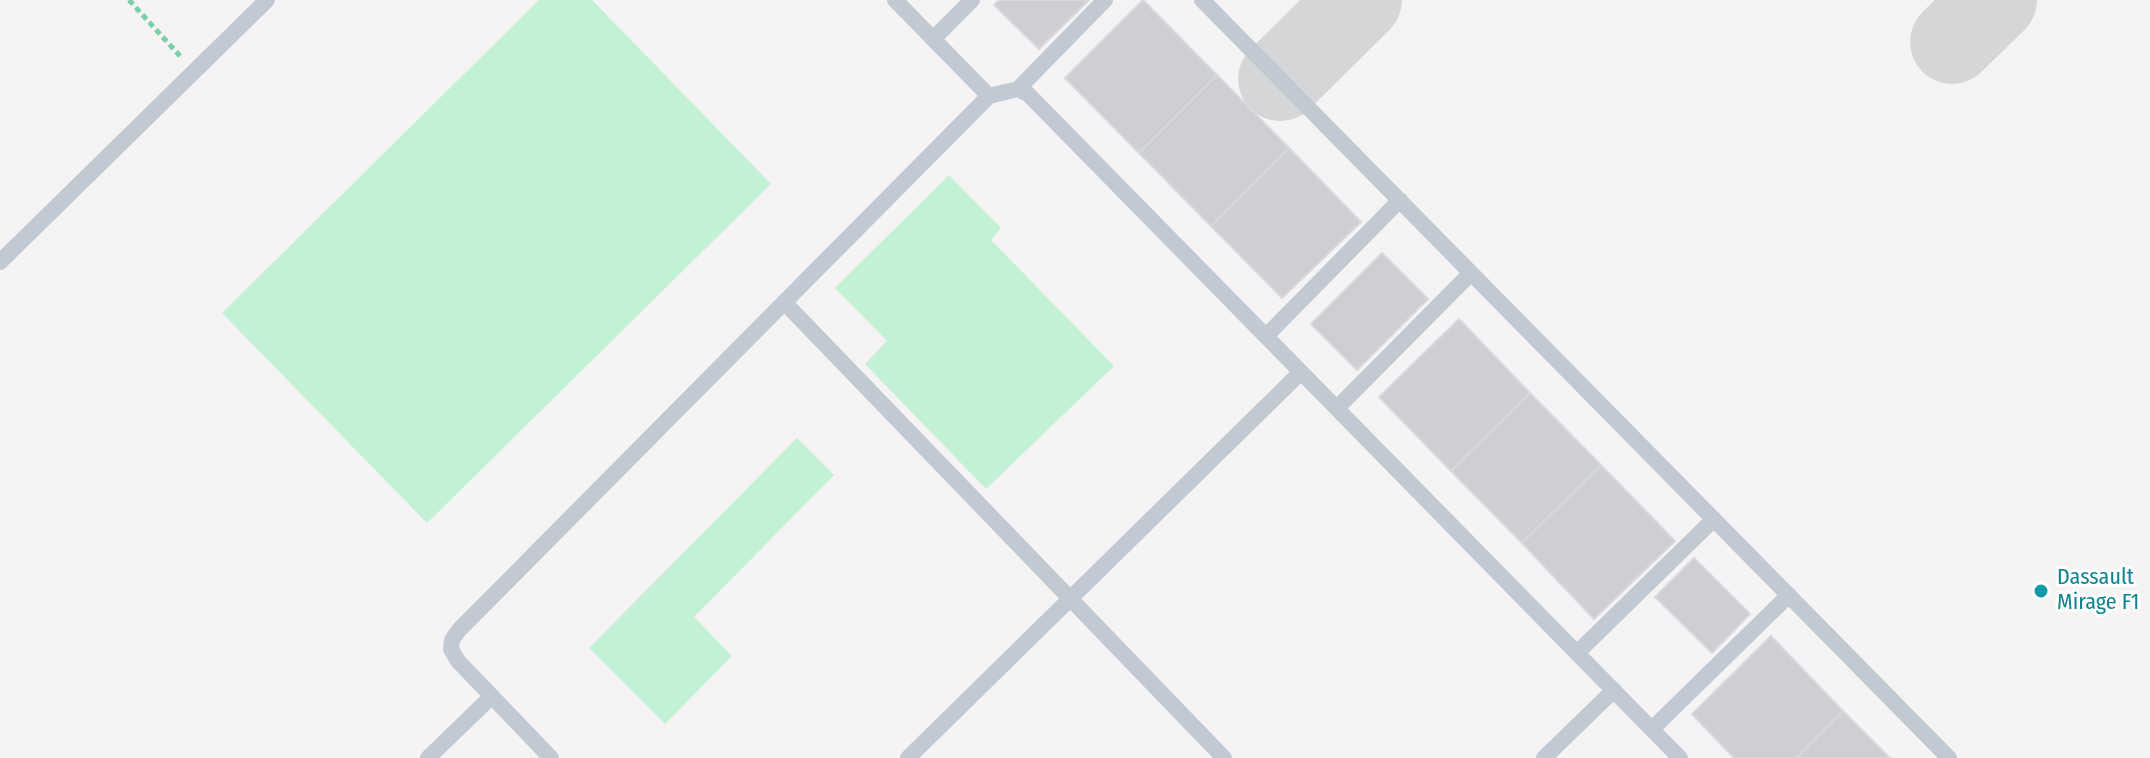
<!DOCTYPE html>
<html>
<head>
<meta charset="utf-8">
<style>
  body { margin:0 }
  canvas { display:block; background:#f5f3f3 }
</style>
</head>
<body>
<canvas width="2150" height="758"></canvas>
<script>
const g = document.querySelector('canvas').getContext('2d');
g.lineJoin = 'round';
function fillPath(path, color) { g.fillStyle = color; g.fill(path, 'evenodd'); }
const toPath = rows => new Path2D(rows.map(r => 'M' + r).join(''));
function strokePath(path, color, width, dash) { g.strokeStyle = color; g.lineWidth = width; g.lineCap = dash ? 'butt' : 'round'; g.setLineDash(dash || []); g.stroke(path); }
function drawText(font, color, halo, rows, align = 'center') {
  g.font = font + ' "Fira Sans Condensed",sans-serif'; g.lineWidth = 6; g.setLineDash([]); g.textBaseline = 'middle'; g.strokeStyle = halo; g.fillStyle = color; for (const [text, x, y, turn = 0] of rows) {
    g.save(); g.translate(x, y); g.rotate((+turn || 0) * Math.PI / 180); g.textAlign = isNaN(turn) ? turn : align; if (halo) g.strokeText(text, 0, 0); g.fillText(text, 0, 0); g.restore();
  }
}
const green = toPath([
  [539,0,592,0,771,184,427,523,222,313],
  [949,175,1001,228,991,240,1114,366,986,489,865,364,887,341,835,288],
  [797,438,834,475,694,617,732,656,665,724,589,648]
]);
const taxiway = toPath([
  [1952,42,1995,0],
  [1280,79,1360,0]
]);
const building = toPath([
  [999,0,1089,0,1039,49,994,5,999,0],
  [1143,0,1217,75,1139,153,1065,78,1143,0],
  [1217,75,1289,148,1211,226,1139,153,1217,75],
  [1289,148,1361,222,1282,298,1211,226,1289,148],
  [1382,253,1428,299,1357,370,1311,324,1382,253],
  [1459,319,1530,393,1451,471,1379,397,1459,319],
  [1530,393,1601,465,1522,543,1451,471,1530,393],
  [1601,465,1675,541,1594,619,1522,543,1601,465],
  [1694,558,1750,614,1712,653,1655,597,1694,558],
  [1771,636,1843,711,1796,758,1734,758,1692,714,1771,636],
  [1843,711,1890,758,1796,758,1843,711]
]);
const path = toPath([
  [129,0,180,56]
]);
const service = toPath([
  [895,0,989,96],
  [1202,0,1949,758],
  [933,39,972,0],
  [1018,89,1105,0],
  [0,262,267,0],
  [784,302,1224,758],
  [1266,336,1400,200],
  [1337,408,1471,273],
  [1577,653,1714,519],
  [1652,729,1789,595],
  [428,758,492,696],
  [551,758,458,661,451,649,452,640,459,630,989,96,1018,89,1028,94,1680,758],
  [908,758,1301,372],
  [1544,758,1614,690]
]);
const markers = [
  [2041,591,8,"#0f9aa8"]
];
const cultureNames = [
  ["Dassault",2057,578],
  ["Mirage F1",2057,603]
];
fillPath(green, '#c3f1d5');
strokePath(taxiway, '#d5d6d8', 84);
fillPath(building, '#cdcfd5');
strokePath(building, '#d7d9de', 2);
strokePath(path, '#7ad0a6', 5, [6, 4]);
strokePath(service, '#c1cad2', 16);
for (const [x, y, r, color] of markers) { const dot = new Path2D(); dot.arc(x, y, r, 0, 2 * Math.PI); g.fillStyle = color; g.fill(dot); strokePath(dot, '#fff', 3); }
drawText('22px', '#0d838f', '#fff', cultureNames, 'left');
</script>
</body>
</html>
